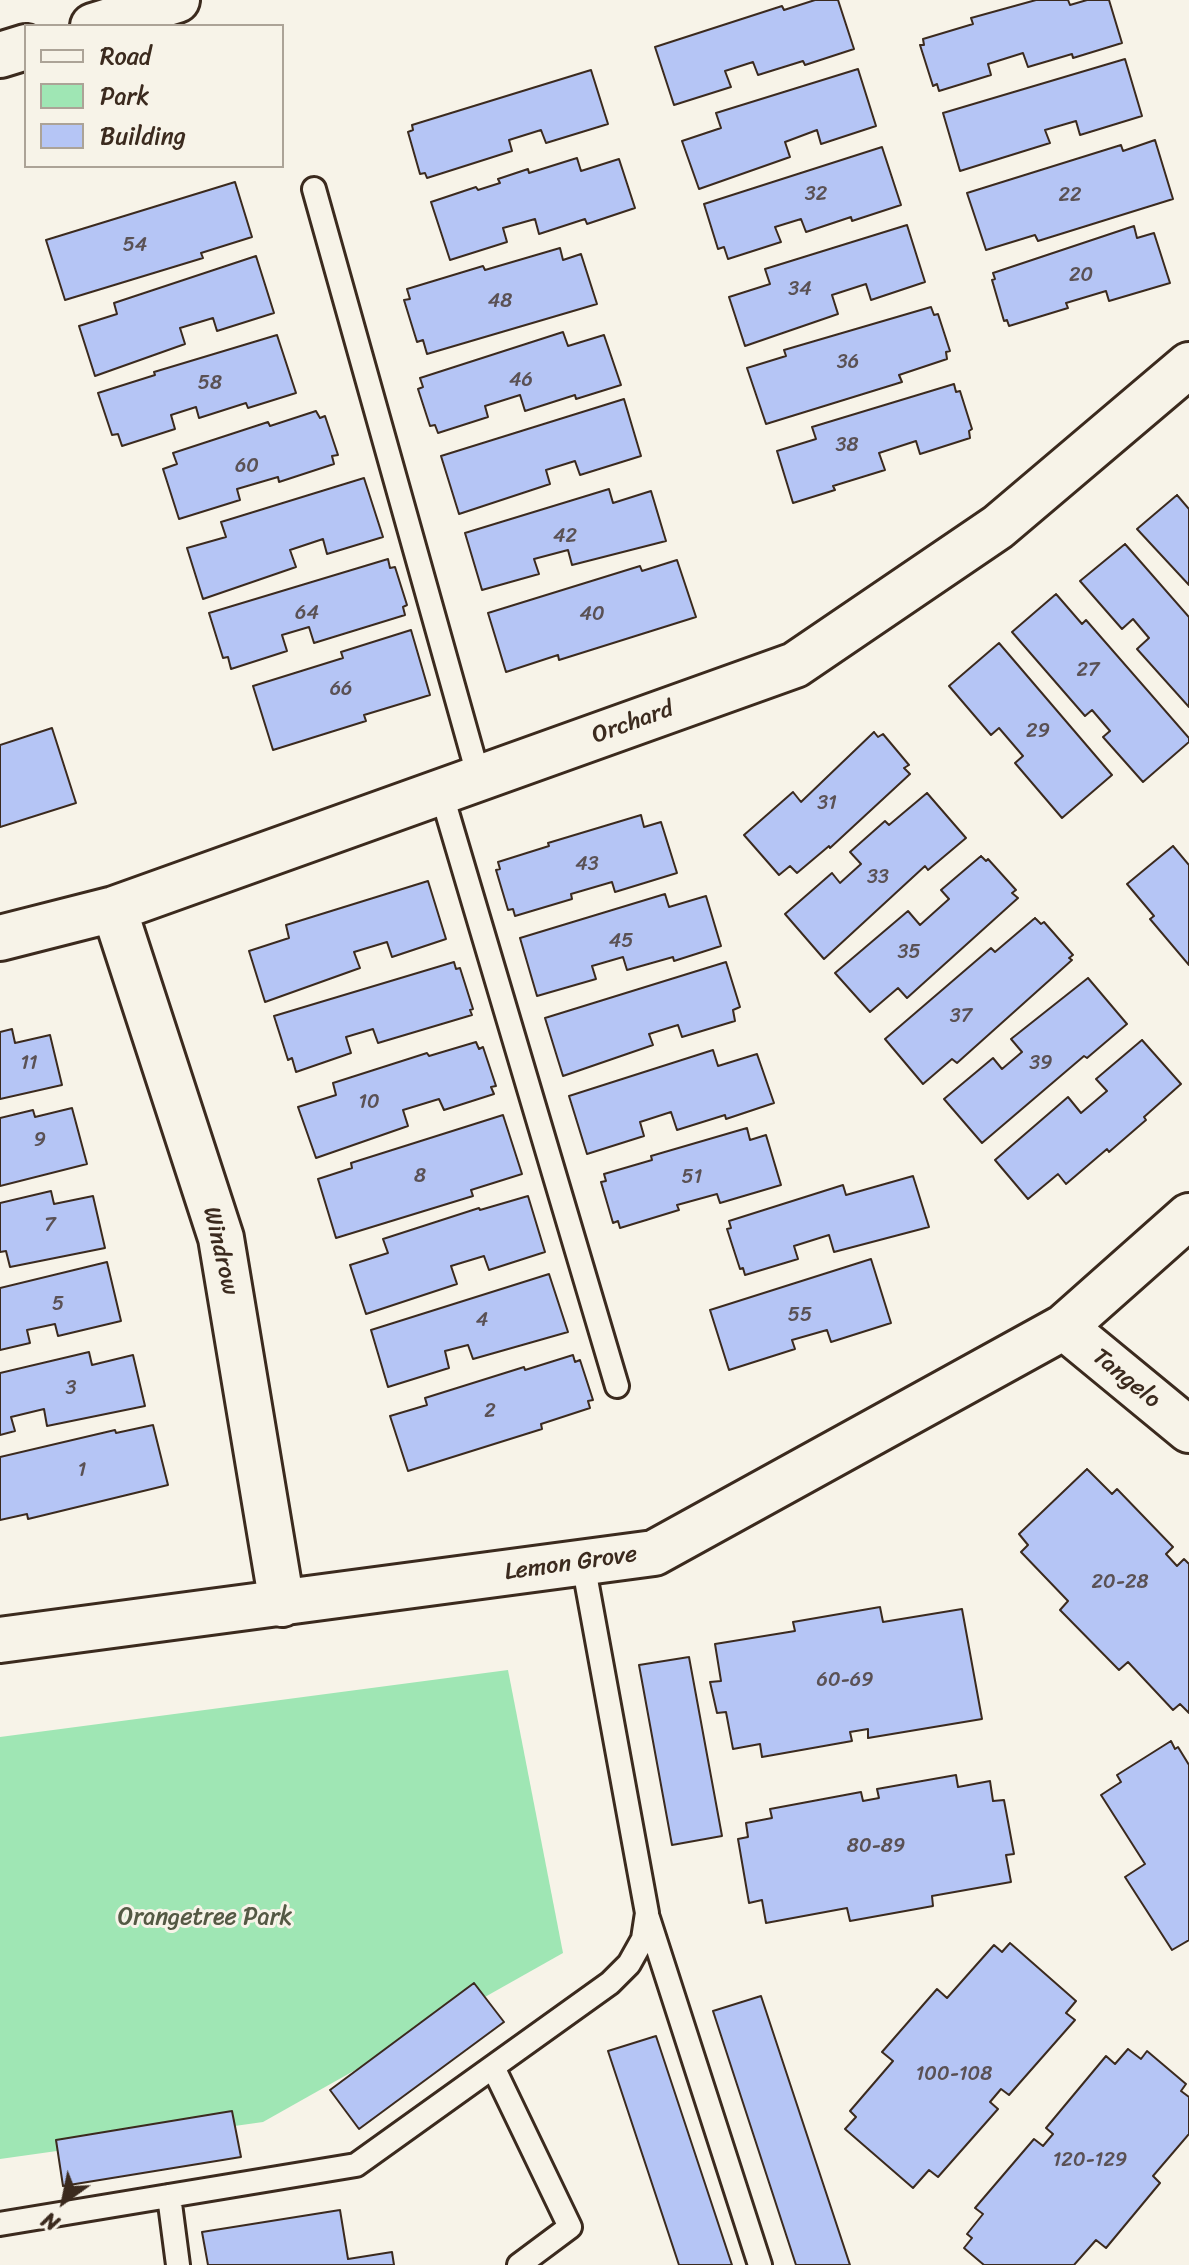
<!DOCTYPE html>
<html>
<head>
<meta charset="utf-8">
<style>
  body { margin:0 }
  #map { position:relative; width:1189px; height:2265px; overflow:hidden; background:#f7f3e8; font-family:Sriracha,sans-serif }
  canvas { display:block }
  .legend { position:absolute; left:24px; top:24px; width:260px; height:144px; box-sizing:border-box; background:#f7f3e8; border:2px solid #aca397; margin:0; padding:10px 14px; list-style:none; font-size:24px; color:#3b2a1e }
  .legend li { display:flex; align-items:center; gap:16px; height:40px }
  .legend b { width:40px; border:2px solid #aca397 }
  .north { position:absolute; left:24px; top:2161px; width:80px; height:80px; -webkit-text-stroke:6px #f7f3e8; paint-order:stroke; rotate:213deg; font-size:22px; font-weight:700; line-height:32px; text-align:center; color:#3b2a1e }
  .north::after { content:''; display:block; margin:auto; width:28px; height:36px; background:#3b2a1e; clip-path:polygon(50% 0,100% 100%,50% 72%,0 100%) }
</style>
</head>
<body>
<div id="map">
<canvas width="1189" height="2265"></canvas>
<ul class="legend">
<li><b style="height:10px;background:#f7f3e8"></b>Road</li>
<li><b style="height:22px;background:#9fe6b4"></b>Park</li>
<li><b style="height:22px;background:#b5c5f5"></b>Building</li>
</ul>
<div class="north">N</div>
</div>
<script>
const g = document.querySelector('canvas').getContext('2d');
g.lineJoin = 'round';
function fillPath(path, color) { g.fillStyle = color; g.fill(path, 'evenodd'); }
const toPath = rows => new Path2D(rows.map(r => 'M' + r).join(''));
function strokePath(path, color, width, dash) { g.strokeStyle = color; g.lineWidth = width; g.lineCap = dash ? 'butt' : 'round'; g.setLineDash(dash || []); g.stroke(path); }
function drawText(font, color, halo, rows, align = 'center') {
  g.font = font + ' Sriracha,sans-serif'; g.lineWidth = 6; g.setLineDash([]); g.textBaseline = 'middle'; g.strokeStyle = halo; g.fillStyle = color; for (const [text, x, y, turn = 0] of rows) {
    g.save(); g.translate(x, y); g.rotate((+turn || 0) * Math.PI / 180); g.textAlign = isNaN(turn) ? turn : align; if (halo) g.strokeText(text, 0, 0); g.fillText(text, 0, 0); g.restore();
  }
}
const green = toPath([
  [508,1670,563,1953,263,2122,0,2159,0,1737]
]);
const building = toPath([
  [815,0,838,0,854,49,805,65,803,61,758,75,753,62,725,71,731,87,674,105,655,47,782,6,784,10,815,0],
  [1036,0,1068,0,1070,5,1087,0,1109,0,1122,43,1073,58,1072,54,1028,67,1023,53,988,64,991,75,939,91,937,84,933,86,920,45,924,45,923,39,973,24,971,18,1036,0],
  [1125,59,1142,116,1080,135,1076,121,1045,130,1050,143,960,171,943,113,1125,59],
  [858,69,876,126,821,144,817,130,785,142,790,157,699,189,682,141,721,128,716,113,858,69],
  [591,70,608,124,546,143,541,130,509,140,512,151,427,178,425,173,420,174,408,132,413,130,412,125,591,70],
  [1155,140,1173,199,1038,241,1035,235,986,250,967,193,1121,145,1123,151,1155,140],
  [882,147,901,205,852,221,851,217,806,232,801,219,775,227,781,242,728,259,724,247,718,249,704,204,882,147],
  [577,158,581,171,619,159,635,208,587,224,585,219,539,234,535,219,503,228,507,242,450,260,431,202,476,187,478,190,500,183,498,179,528,169,529,173,577,158],
  [235,182,252,237,201,253,203,258,65,300,46,240,235,182],
  [907,225,925,282,871,300,866,284,832,295,838,314,745,346,729,297,770,284,765,269,907,225],
  [1134,226,1137,238,1154,233,1170,283,1109,301,1106,291,1066,303,1068,308,1009,326,1007,320,1004,321,992,280,995,279,993,273,1134,226],
  [560,248,563,260,581,254,597,304,427,354,423,340,417,342,404,300,410,299,407,289,483,266,485,270,560,248],
  [256,256,274,313,217,331,213,318,180,328,185,344,95,376,79,326,117,314,114,303,256,256],
  [931,307,934,315,938,314,950,351,946,352,947,359,899,375,902,382,766,424,747,368,786,356,784,350,931,307],
  [563,332,568,346,604,335,621,385,576,399,575,395,525,411,520,395,485,406,488,417,438,433,435,425,430,426,418,389,423,387,420,378,563,332],
  [277,335,296,393,248,408,246,403,199,418,196,407,171,415,175,429,122,446,118,434,112,435,98,393,155,375,154,372,277,335],
  [954,384,956,392,960,391,972,429,969,431,970,438,920,454,916,441,879,453,885,470,833,486,835,490,793,503,777,451,816,439,812,427,954,384],
  [624,399,641,456,580,475,575,461,546,470,550,484,459,514,441,456,624,399],
  [316,411,320,418,325,416,338,455,332,456,334,464,279,482,278,477,237,489,240,500,179,519,163,469,177,464,173,453,268,422,270,426,316,411],
  [364,478,383,537,327,554,323,539,290,550,296,567,203,599,187,548,226,537,221,522,364,478],
  [609,489,613,503,651,491,666,541,572,565,568,550,534,559,539,574,482,590,465,533,609,489],
  [1177,495,1189,509,1189,585,1137,529,1177,495],
  [1125,544,1189,617,1189,707,1137,649,1149,638,1133,619,1122,629,1080,581,1125,544],
  [388,559,390,568,395,567,407,605,403,607,405,615,314,643,309,627,282,635,287,651,231,669,228,657,223,658,209,613,388,559],
  [677,560,696,617,559,660,558,655,506,672,488,613,640,566,642,571,677,560],
  [1056,594,1082,624,1086,620,1189,738,1189,742,1143,782,1103,737,1110,731,1092,710,1085,716,1012,632,1056,594],
  [411,630,430,695,364,715,366,721,273,750,253,686,343,658,341,652,411,630],
  [999,643,1112,775,1062,818,1015,763,1023,756,999,728,991,735,949,686,999,643],
  [52,728,76,803,0,827,0,745,52,728],
  [874,732,878,737,883,734,909,765,904,768,910,774,830,848,829,846,797,873,790,866,779,875,744,835,793,792,801,802,874,732],
  [927,793,966,838,928,870,925,866,824,959,785,914,832,873,840,883,861,864,850,852,885,821,889,825,927,793],
  [641,815,644,827,661,822,677,873,615,892,612,882,571,894,572,899,515,916,513,909,508,910,496,870,500,869,498,862,549,846,548,843,641,815],
  [1173,846,1189,865,1189,965,1150,919,1154,916,1127,884,1173,846],
  [981,856,986,861,988,859,1016,890,1012,893,1018,898,907,998,898,988,870,1012,835,973,908,911,920,925,949,899,941,890,981,856],
  [428,881,446,939,392,957,387,942,354,952,360,968,265,1002,249,951,289,938,286,925,428,881],
  [665,894,669,907,706,896,721,946,674,961,673,957,627,970,623,957,592,966,596,979,537,996,520,938,665,894],
  [1035,918,1041,924,1044,922,1073,955,1069,958,1072,960,957,1063,952,1059,923,1084,885,1039,991,948,995,952,1035,918],
  [454,962,456,969,460,968,473,1009,470,1010,472,1015,378,1043,373,1029,346,1037,351,1053,296,1072,292,1058,288,1060,274,1016,454,962],
  [726,962,740,1007,733,1010,735,1021,682,1037,678,1025,649,1034,653,1045,563,1076,545,1018,726,962],
  [1088,978,1127,1024,1087,1058,1084,1056,982,1143,944,1099,993,1058,1002,1069,1022,1052,1011,1039,1088,978],
  [12,1029,15,1043,50,1035,62,1085,0,1099,0,1032,12,1029],
  [1142,1040,1181,1084,1144,1117,1146,1120,1109,1152,1107,1149,1066,1184,1058,1174,1028,1199,995,1160,1068,1097,1081,1113,1107,1091,1096,1079,1142,1040],
  [476,1042,479,1049,483,1047,496,1086,491,1087,494,1094,444,1110,439,1099,403,1110,408,1126,316,1158,298,1107,336,1095,333,1083,427,1053,429,1056,476,1042],
  [713,1050,718,1066,757,1054,774,1103,726,1119,725,1115,677,1130,671,1112,640,1122,644,1136,587,1154,569,1096,713,1050],
  [72,1108,87,1164,0,1186,0,1118,33,1110,35,1117,72,1108],
  [503,1115,522,1174,471,1190,473,1196,336,1238,318,1179,352,1168,351,1163,503,1115],
  [747,1128,750,1140,766,1135,781,1185,720,1203,717,1194,677,1205,679,1210,620,1228,618,1221,613,1223,601,1182,606,1181,604,1174,652,1160,651,1156,747,1128],
  [913,1176,929,1227,834,1252,829,1235,794,1246,798,1259,745,1275,743,1268,740,1269,727,1229,731,1228,729,1221,843,1185,846,1195,913,1176],
  [51,1191,54,1204,93,1196,105,1248,10,1267,6,1251,0,1252,0,1203,51,1191],
  [528,1196,545,1252,489,1270,484,1256,451,1266,457,1284,366,1314,350,1265,388,1253,383,1239,479,1208,480,1210,528,1196],
  [871,1259,891,1323,831,1342,827,1330,792,1340,795,1349,729,1370,710,1310,871,1259],
  [107,1262,121,1321,58,1336,55,1324,27,1330,30,1343,0,1350,0,1288,107,1262],
  [549,1274,568,1332,473,1359,468,1345,445,1351,449,1368,388,1387,371,1330,549,1274],
  [89,1352,92,1365,133,1355,145,1406,47,1426,44,1409,11,1417,15,1431,0,1435,0,1373,89,1352],
  [573,1355,575,1362,580,1360,593,1400,588,1401,590,1408,541,1424,542,1429,408,1471,390,1416,427,1405,425,1398,524,1367,525,1370,573,1355],
  [153,1425,168,1485,28,1519,27,1514,0,1520,0,1457,115,1430,116,1433,153,1425],
  [1087,1469,1112,1494,1117,1489,1173,1547,1166,1554,1177,1566,1184,1559,1189,1564,1189,1713,1180,1704,1173,1710,1128,1662,1119,1670,1060,1610,1068,1601,1021,1552,1028,1545,1019,1534,1087,1469],
  [880,1607,883,1622,962,1609,982,1719,868,1738,868,1729,850,1732,852,1741,762,1757,760,1744,733,1749,726,1712,717,1713,710,1682,721,1681,715,1644,795,1631,793,1622,880,1607],
  [689,1657,722,1836,672,1845,639,1665,689,1657],
  [1171,1741,1175,1749,1178,1747,1189,1765,1189,1940,1172,1950,1125,1877,1145,1864,1101,1795,1121,1782,1117,1775,1171,1741],
  [956,1775,958,1787,990,1781,993,1801,1004,1800,1014,1854,1006,1855,1011,1882,932,1896,933,1906,850,1921,847,1908,766,1923,762,1900,749,1903,738,1839,748,1837,746,1823,772,1818,770,1809,861,1792,863,1801,879,1798,877,1789,956,1775],
  [1010,1943,1076,2001,1066,2013,1075,2020,1009,2095,1001,2089,990,2102,998,2109,938,2177,929,2170,913,2188,845,2129,856,2117,850,2111,893,2061,882,2052,937,1989,947,1998,994,1945,1002,1952,1010,1943],
  [474,1983,504,2022,359,2129,330,2090,474,1983],
  [761,1996,850,2265,796,2265,713,2011,761,1996],
  [656,2036,732,2265,679,2265,608,2051,656,2036],
  [1128,2049,1141,2059,1147,2051,1186,2084,1181,2091,1189,2097,1189,2134,1153,2176,1160,2183,1106,2248,1096,2240,1074,2265,984,2265,964,2248,972,2238,967,2234,983,2214,975,2208,1034,2139,1043,2146,1053,2134,1046,2128,1106,2056,1115,2064,1128,2049],
  [232,2111,241,2157,63,2186,56,2140,232,2111],
  [340,2210,348,2259,392,2252,394,2265,208,2265,202,2232,340,2210]
]);
const lane = toPath([
  [314,189,479,778],
  [441,792,617,1386],
  [648,1918,760,2265],
  [493,2067,570,2227,519,2265],
  [169,2196,178,2265],
  [0,2224,356,2165,610,1983,629,1964,643,1939,647,1913,583,1563]
]);
const street = toPath([
  [114,909,221,1238,282,1604],
  [0,938,114,909,795,665,998,527,1189,365],
  [1064,1327,1189,1430],
  [0,1640,654,1553,1064,1327,1189,1216]
]);
const secondary = toPath([
  [93,26,177,0],
  [0,55,26,47]
]);
const numberNames = [
  ["32",816,195],
  ["22",1070,196],
  ["54",135,246],
  ["20",1081,276],
  ["34",800,290],
  ["48",500,302],
  ["36",848,363],
  ["46",521,381],
  ["58",210,384],
  ["38",847,446],
  ["60",247,467],
  ["42",565,537],
  ["64",307,614],
  ["40",592,615],
  ["27",1088,671],
  ["66",341,690],
  ["29",1038,732],
  ["31",827,804],
  ["43",587,865],
  ["33",878,878],
  ["45",621,942],
  ["35",909,953],
  ["37",961,1017],
  ["11",29,1064],
  ["39",1041,1064],
  ["10",369,1103],
  ["9",40,1141],
  ["8",420,1177],
  ["51",692,1178],
  ["7",50,1226],
  ["5",58,1305],
  ["55",800,1316],
  ["4",482,1321],
  ["3",71,1389],
  ["2",490,1412],
  ["1",82,1471],
  ["20-28",1120,1583],
  ["60-69",845,1681],
  ["80-89",876,1847],
  ["100-108",954,2075],
  ["120-129",1090,2161]
];
const streetNames = [
  ["Orchard",633,723,-20],
  ["Windrow",220,1251,77],
  ["Tangelo",1126,1379,39],
  ["Lemon Grove",571,1564,-8]
];
const parkNames = [
  ["Orangetree Park",205,1918]
];
fillPath(green, '#9fe6b4');
fillPath(building, '#b5c5f5');
strokePath(building, '#3b2a1e', 2);
strokePath(lane, '#3b2a1e', 28);
strokePath(street, '#3b2a1e', 50);
strokePath(secondary, '#3b2a1e', 50);
strokePath(lane, '#f7f3e8', 22);
strokePath(street, '#f7f3e8', 44);
strokePath(secondary, '#f7f3e8', 44);
drawText('20px', '#5a5154', null, numberNames);
drawText('24px', '#3b2a1e', '#f7f3e8', streetNames);
drawText('24px', '#545944', '#f7f3e8', parkNames);
</script>
</body>
</html>
